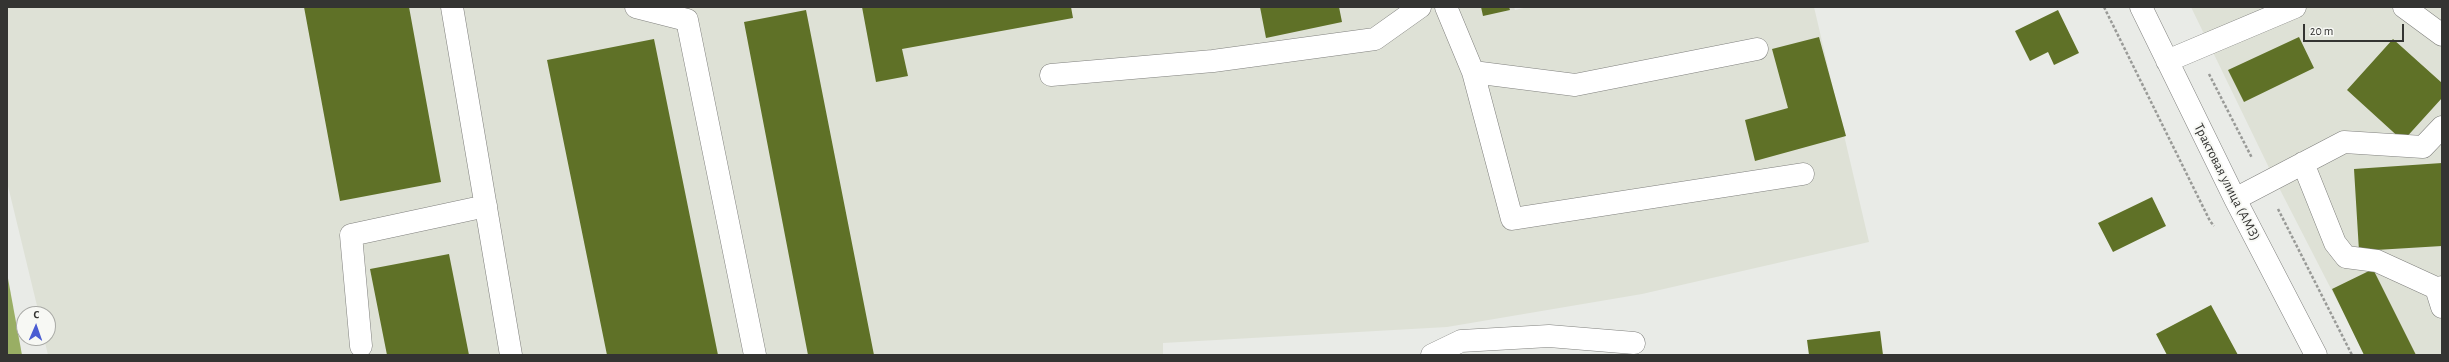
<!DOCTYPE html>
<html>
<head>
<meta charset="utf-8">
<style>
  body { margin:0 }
  #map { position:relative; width:2449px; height:362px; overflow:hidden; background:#e9ebe7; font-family:"Alegreya Sans",sans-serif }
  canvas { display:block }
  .frame { position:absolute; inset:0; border:8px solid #343432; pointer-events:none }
  .north { position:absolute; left:16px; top:306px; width:40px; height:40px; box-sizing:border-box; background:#f7f8f4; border:1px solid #a9aaa6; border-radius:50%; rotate:2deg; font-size:11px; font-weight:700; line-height:16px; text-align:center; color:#343432 }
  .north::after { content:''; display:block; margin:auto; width:14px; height:18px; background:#4b5dd2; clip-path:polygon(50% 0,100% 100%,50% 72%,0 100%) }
  .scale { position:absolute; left:2303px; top:24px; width:101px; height:18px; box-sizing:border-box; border:2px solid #343432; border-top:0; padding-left:5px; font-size:12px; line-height:14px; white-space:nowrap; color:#343432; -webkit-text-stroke:3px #f7f8f4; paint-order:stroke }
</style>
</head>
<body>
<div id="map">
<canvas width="2449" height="362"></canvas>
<div class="frame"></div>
<div class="north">С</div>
<div class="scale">20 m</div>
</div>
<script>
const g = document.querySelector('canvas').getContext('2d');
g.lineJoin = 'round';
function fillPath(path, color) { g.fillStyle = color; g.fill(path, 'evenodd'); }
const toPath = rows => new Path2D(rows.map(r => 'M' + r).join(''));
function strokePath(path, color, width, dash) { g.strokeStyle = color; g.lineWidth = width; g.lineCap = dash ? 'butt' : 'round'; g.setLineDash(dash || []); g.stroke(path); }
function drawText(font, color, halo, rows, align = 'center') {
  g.font = font + ' "Alegreya Sans",sans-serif'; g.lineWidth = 4; g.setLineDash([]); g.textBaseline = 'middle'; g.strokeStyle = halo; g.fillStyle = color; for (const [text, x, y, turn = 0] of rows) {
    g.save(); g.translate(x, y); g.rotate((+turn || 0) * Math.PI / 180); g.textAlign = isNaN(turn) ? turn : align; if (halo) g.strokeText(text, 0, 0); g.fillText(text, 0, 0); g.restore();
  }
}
const built = toPath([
  [7,7,1514,7,1515,10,1528,7,1814,7,1869,242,1642,294,1447,327,1163,343,1163,355,48,355,44,338,48,338,48,314,39,314,7,182],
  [2191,7,2442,7,2442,355,2365,355,2274,178]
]);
const forest = toPath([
  [7,273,22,355,7,355]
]);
const building = toPath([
  [304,7,409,7,441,182,340,201],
  [862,7,1071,7,1073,18,902,49,908,76,876,82],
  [1260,7,1339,7,1342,22,1266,38],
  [1481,7,1509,7,1510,10,1483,16],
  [806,10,874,355,808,355,744,22],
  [2058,10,2079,53,2054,65,2048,52,2030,61,2015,31],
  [1819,37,1846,136,1755,161,1745,120,1788,108,1772,49],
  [2299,37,2314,68,2244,102,2228,70],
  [654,39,718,355,607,355,547,60],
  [2393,39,2442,83,2442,98,2403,141,2347,90],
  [2442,163,2442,246,2359,251,2354,169],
  [2152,197,2166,226,2113,252,2098,223],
  [449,254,469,355,387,355,370,269],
  [2373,269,2416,355,2364,355,2332,289],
  [2211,305,2238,355,2167,355,2156,334],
  [1880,331,1883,355,1809,355,1807,340]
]);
const path = toPath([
  [2104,7,2210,221,2214,226],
  [2209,74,2252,158],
  [2278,209,2352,355]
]);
const minor = toPath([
  [452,7,511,355],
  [636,7,687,20,755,355],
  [1446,7,1473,72,1575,85,1757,49],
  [2141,7,2235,199,2316,355],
  [2404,7,2442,35],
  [2167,61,2295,7],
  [1473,72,1512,219,1803,174],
  [1051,75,1213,61,1375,39,1420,7],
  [2303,163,2335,243,2346,257,2377,261,2436,288,2442,287],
  [2235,199,2344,142,2423,147,2442,127],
  [2436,288,2442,307],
  [361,346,351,235,486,206],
  [1432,355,1461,341,1549,336,1634,343]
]);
const streetNames = [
  ["Трактовая улица (АМЗ)",2227,182,63]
];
fillPath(built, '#dee1d6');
fillPath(forest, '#99ae64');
fillPath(building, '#5f7127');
strokePath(minor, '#80817e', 23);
strokePath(path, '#999a97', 2.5, [3, 2]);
strokePath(minor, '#fff', 22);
drawText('14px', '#343432', '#f7f8f4', streetNames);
</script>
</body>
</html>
